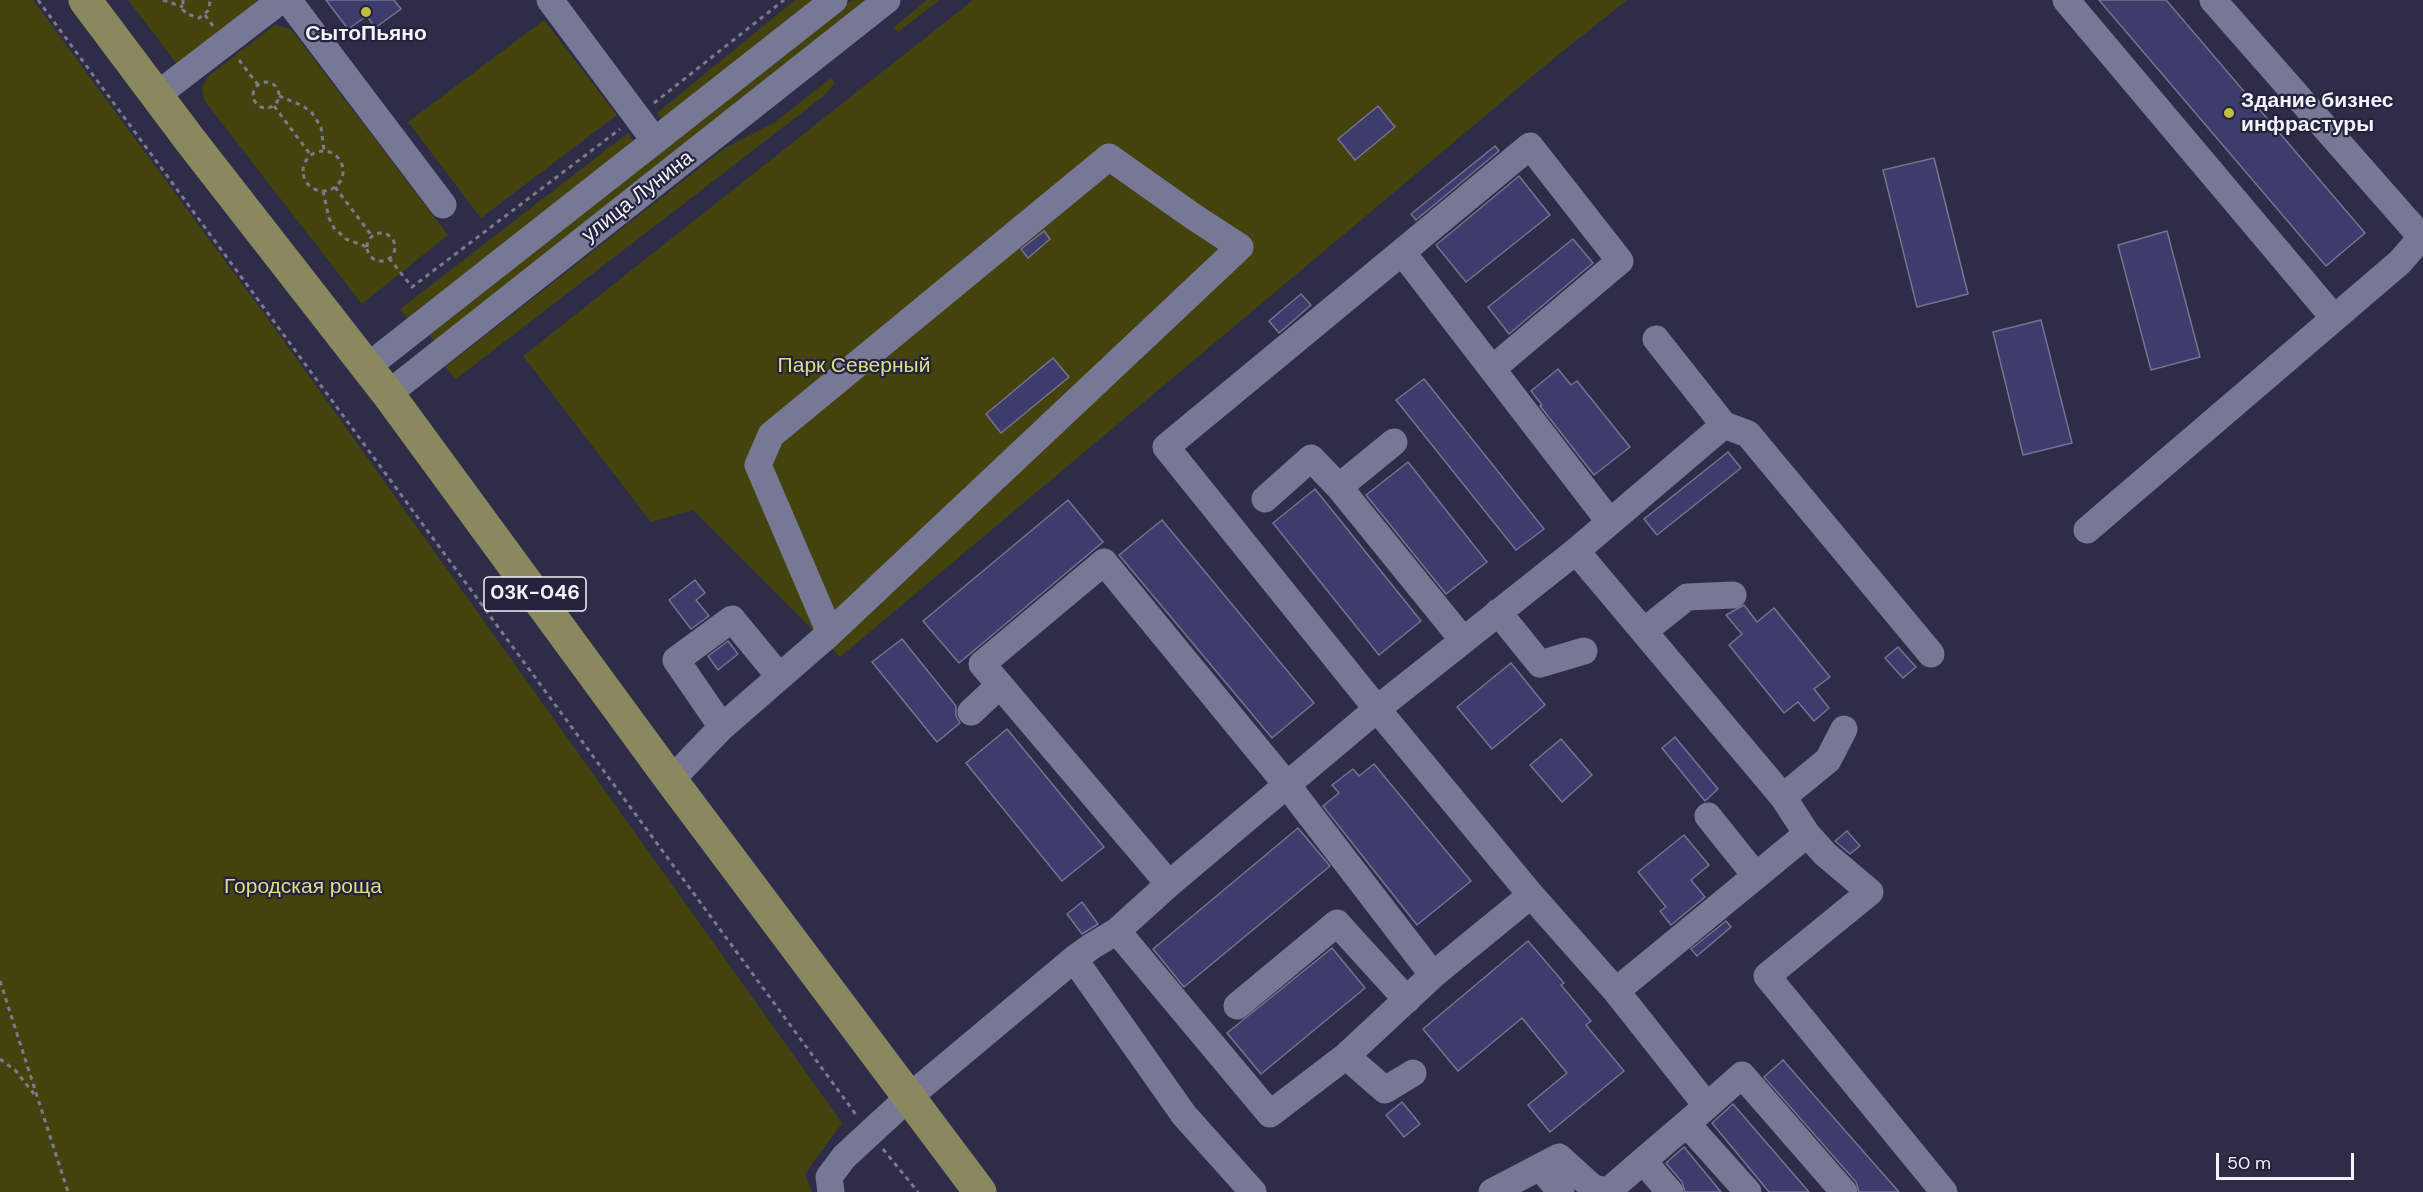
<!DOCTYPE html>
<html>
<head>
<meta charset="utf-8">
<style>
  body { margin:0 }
  #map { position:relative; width:2423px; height:1192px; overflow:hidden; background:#2d2d47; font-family:"DM Sans",sans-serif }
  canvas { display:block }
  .scale { position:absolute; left:2216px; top:1153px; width:138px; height:27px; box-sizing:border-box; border:3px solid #f2f3fd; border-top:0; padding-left:8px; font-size:18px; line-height:21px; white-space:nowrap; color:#f2f3fd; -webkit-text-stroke:4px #23233c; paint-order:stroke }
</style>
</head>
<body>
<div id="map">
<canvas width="2423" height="1192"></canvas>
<div class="scale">50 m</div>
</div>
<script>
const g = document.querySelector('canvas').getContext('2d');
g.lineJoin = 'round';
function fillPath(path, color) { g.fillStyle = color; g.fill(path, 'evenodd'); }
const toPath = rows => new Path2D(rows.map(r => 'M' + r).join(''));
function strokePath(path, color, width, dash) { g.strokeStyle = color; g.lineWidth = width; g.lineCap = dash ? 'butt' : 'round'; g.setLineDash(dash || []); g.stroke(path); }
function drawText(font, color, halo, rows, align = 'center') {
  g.font = font + ' "DM Sans",sans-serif'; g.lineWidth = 4.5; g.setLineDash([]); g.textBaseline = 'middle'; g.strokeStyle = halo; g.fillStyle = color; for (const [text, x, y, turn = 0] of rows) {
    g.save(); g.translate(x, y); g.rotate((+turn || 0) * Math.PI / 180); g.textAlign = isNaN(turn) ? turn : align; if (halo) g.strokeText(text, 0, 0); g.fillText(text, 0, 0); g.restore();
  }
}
const green = toPath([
  [0,0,33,0,287,345,842,1123,805,1174,812,1192,0,1192],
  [128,0,259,0,177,64],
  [795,0,821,0,665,120,660,117,657,113],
  [852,0,867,0,435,342,429,335],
  [927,0,940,0,898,32,893,28],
  [973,0,1627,0,1553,59,840,657,693,510,651,522,523,356],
  [544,20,617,115,481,218,408,122],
  [275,25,291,29,448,235,362,304,204,100,202,88,207,77],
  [831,78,835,83,825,95,456,379,445,367,725,148,775,122],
  [628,133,634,142,410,321,400,309]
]);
const building = toPath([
  [326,0,394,0,401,9,375,28,367,16,348,29,326,0],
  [2099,0,2166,0,2365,233,2326,266,2099,0],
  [1378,106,1395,127,1355,160,1338,139,1378,106],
  [1495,146,1499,151,1416,220,1411,214,1495,146],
  [1934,158,1968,294,1917,307,1883,170,1934,158],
  [1519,176,1550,215,1466,282,1436,245,1519,176],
  [1044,231,1050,239,1028,258,1021,249,1044,231],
  [2167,231,2200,357,2151,370,2118,245,2167,231],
  [1573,239,1593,263,1509,334,1488,307,1573,239],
  [1301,294,1311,305,1279,333,1269,321,1301,294],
  [2041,320,2072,443,2023,455,1993,332,2041,320],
  [1053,358,1069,377,1001,433,986,414,1053,358],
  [1558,369,1571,385,1577,381,1630,447,1594,475,1540,406,1542,405,1531,391,1558,369],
  [1424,379,1544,529,1516,550,1396,400,1424,379],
  [1728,452,1741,468,1657,535,1644,519,1728,452],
  [1408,462,1487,562,1446,594,1366,495,1408,462],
  [1315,489,1421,621,1379,655,1273,523,1315,489],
  [1068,500,1103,542,959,663,923,621,1068,500],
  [1162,520,1314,703,1272,738,1119,555,1162,520],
  [695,580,705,593,696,600,709,616,691,629,669,600,695,580],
  [1744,605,1757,622,1774,608,1830,677,1814,689,1829,708,1814,721,1798,702,1784,713,1729,645,1742,634,1726,615,1744,605],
  [902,639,956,706,956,716,960,723,937,742,872,662,902,639],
  [728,641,738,654,718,670,708,656,728,641],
  [1898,647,1916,667,1903,678,1885,658,1898,647],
  [1511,663,1545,705,1492,749,1457,707,1511,663],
  [1007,729,1104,847,1062,881,966,763,1007,729],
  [1675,737,1718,789,1705,801,1662,748,1675,737],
  [1561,739,1592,775,1562,802,1530,765,1561,739],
  [1374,764,1471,881,1417,925,1323,806,1339,793,1332,785,1353,769,1359,776,1374,764],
  [1298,828,1330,866,1184,987,1153,949,1298,828],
  [1847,831,1860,846,1850,854,1835,841,1847,831],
  [1684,835,1709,865,1691,880,1705,897,1671,925,1660,911,1666,907,1638,872,1684,835],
  [1082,902,1098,924,1082,934,1067,914,1082,902],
  [1726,921,1731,927,1697,956,1691,949,1726,921],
  [1528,941,1564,983,1561,985,1591,1021,1586,1025,1624,1071,1550,1132,1528,1105,1567,1073,1522,1018,1458,1071,1423,1029,1528,941],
  [1332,948,1365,988,1261,1074,1227,1033,1332,948],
  [1783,1060,1899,1192,1859,1192,1856,1182,1764,1077,1783,1060],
  [1402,1102,1420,1124,1404,1137,1386,1115,1402,1102],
  [1733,1104,1809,1192,1769,1192,1712,1123,1733,1104],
  [1684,1147,1721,1192,1685,1192,1682,1182,1666,1163,1684,1147]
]);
const path = toPath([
  [38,0,857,1116],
  [163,0,183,7],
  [183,0,183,10,187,14,199,18,209,10,210,0],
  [205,15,213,26],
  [239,60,258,85],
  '253 95a13 13 0 1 1 26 0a13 13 0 1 1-26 0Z',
  [279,96,303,106,312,113,321,127,324,150],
  [654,103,784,0],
  [274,106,310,154],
  '303 171a20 20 0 1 1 40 0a20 20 0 1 1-40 0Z',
  [335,187,372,236],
  [323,191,329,218,334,228,346,239,367,247],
  '367 247a14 14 0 1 1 28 0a14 14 0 1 1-28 0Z',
  [389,258,412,287,620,129],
  [0,981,68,1192],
  [0,1059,16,1071,34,1094],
  [883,1149,918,1192]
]);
const minor = toPath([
  [288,0,443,205],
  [550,0,655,141],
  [2066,0,2334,318],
  [157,95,281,0],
  [1402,252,1530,146,1620,261,1492,369],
  [1656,339,1724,425,1748,434,1931,654],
  [367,367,834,0],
  [388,394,887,0],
  [1339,487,1394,442],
  [1265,499,1311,458,1339,487,1463,640],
  [2087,530,2400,262,2419,240,2417,232,2213,0],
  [1576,551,1783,797,1807,834,1616,991],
  [1498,612,1540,664,1584,651],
  [1648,628,1687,597,1733,595],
  [971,712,1000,685],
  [722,727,676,660,732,619,779,676],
  [671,780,722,727,830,633,1240,247,1194,217,1109,157,771,435,758,465,830,633],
  [1783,797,1828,760,1844,729],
  [1708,816,1756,876],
  [1807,834,1825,854,1870,892,1767,976,1944,1192],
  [1169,884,982,664,1104,562,1287,785,1433,975],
  [1117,931,1270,1114,1346,1056,1433,975,1531,895],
  [1074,959,1184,1115,1253,1192],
  [1237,1006,1337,923,1407,1000],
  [1346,1056,1385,1090,1413,1073],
  [1707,1106,1742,1075,1844,1192],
  [1687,1124,1748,1192],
  [1644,1162,1670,1192],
  [1540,1167,1561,1192],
  [831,1192,829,1177,844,1157,909,1097,1074,959,1092,946,1117,931,1169,884,1377,709,1576,551,1724,425],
  [1492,1192,1559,1157,1593,1188,1608,1191,1707,1106,1616,991,1531,895,1377,709,1166,447,1402,252,1609,521]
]);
const major = toPath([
  [85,0,190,140,388,394,671,780,980,1192]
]);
const markers = [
  [366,12,6,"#c1be40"],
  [2229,113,6,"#c1be40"]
];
const shields = [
  [535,594,102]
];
const shieldNames = [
  ["03К-046",535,594]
];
const poiNames = [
  ["СытоПьяно",366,34],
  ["Здание бизнес",2241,101,"left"],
  ["инфрастуры",2241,125,"left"]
];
const streetNames = [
  ["улица Лунина",638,197,-38]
];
const parkNames = [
  ["Парк Северный",854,366],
  ["Городская роща",303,887]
];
fillPath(green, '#44430e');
fillPath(building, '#3e3c6d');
strokePath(building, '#737392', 1.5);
strokePath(path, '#7a7a8e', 3, [4.5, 4.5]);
strokePath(minor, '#777796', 27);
strokePath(major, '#8a885e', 33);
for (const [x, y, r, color] of markers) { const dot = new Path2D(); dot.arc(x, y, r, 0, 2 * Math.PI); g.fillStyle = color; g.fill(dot); strokePath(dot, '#23233c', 2); }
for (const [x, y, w] of shields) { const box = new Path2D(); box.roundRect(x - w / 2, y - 17, w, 34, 4.5); g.fillStyle = '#23233c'; g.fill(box); strokePath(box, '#f2f3fd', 1.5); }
drawText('bold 20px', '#f2f3fd', null, shieldNames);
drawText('bold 21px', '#f2f3fd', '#23233c', poiNames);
drawText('21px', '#f2f3fd', '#23233c', streetNames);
drawText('21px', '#dfde85', '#23233c', parkNames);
</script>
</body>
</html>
